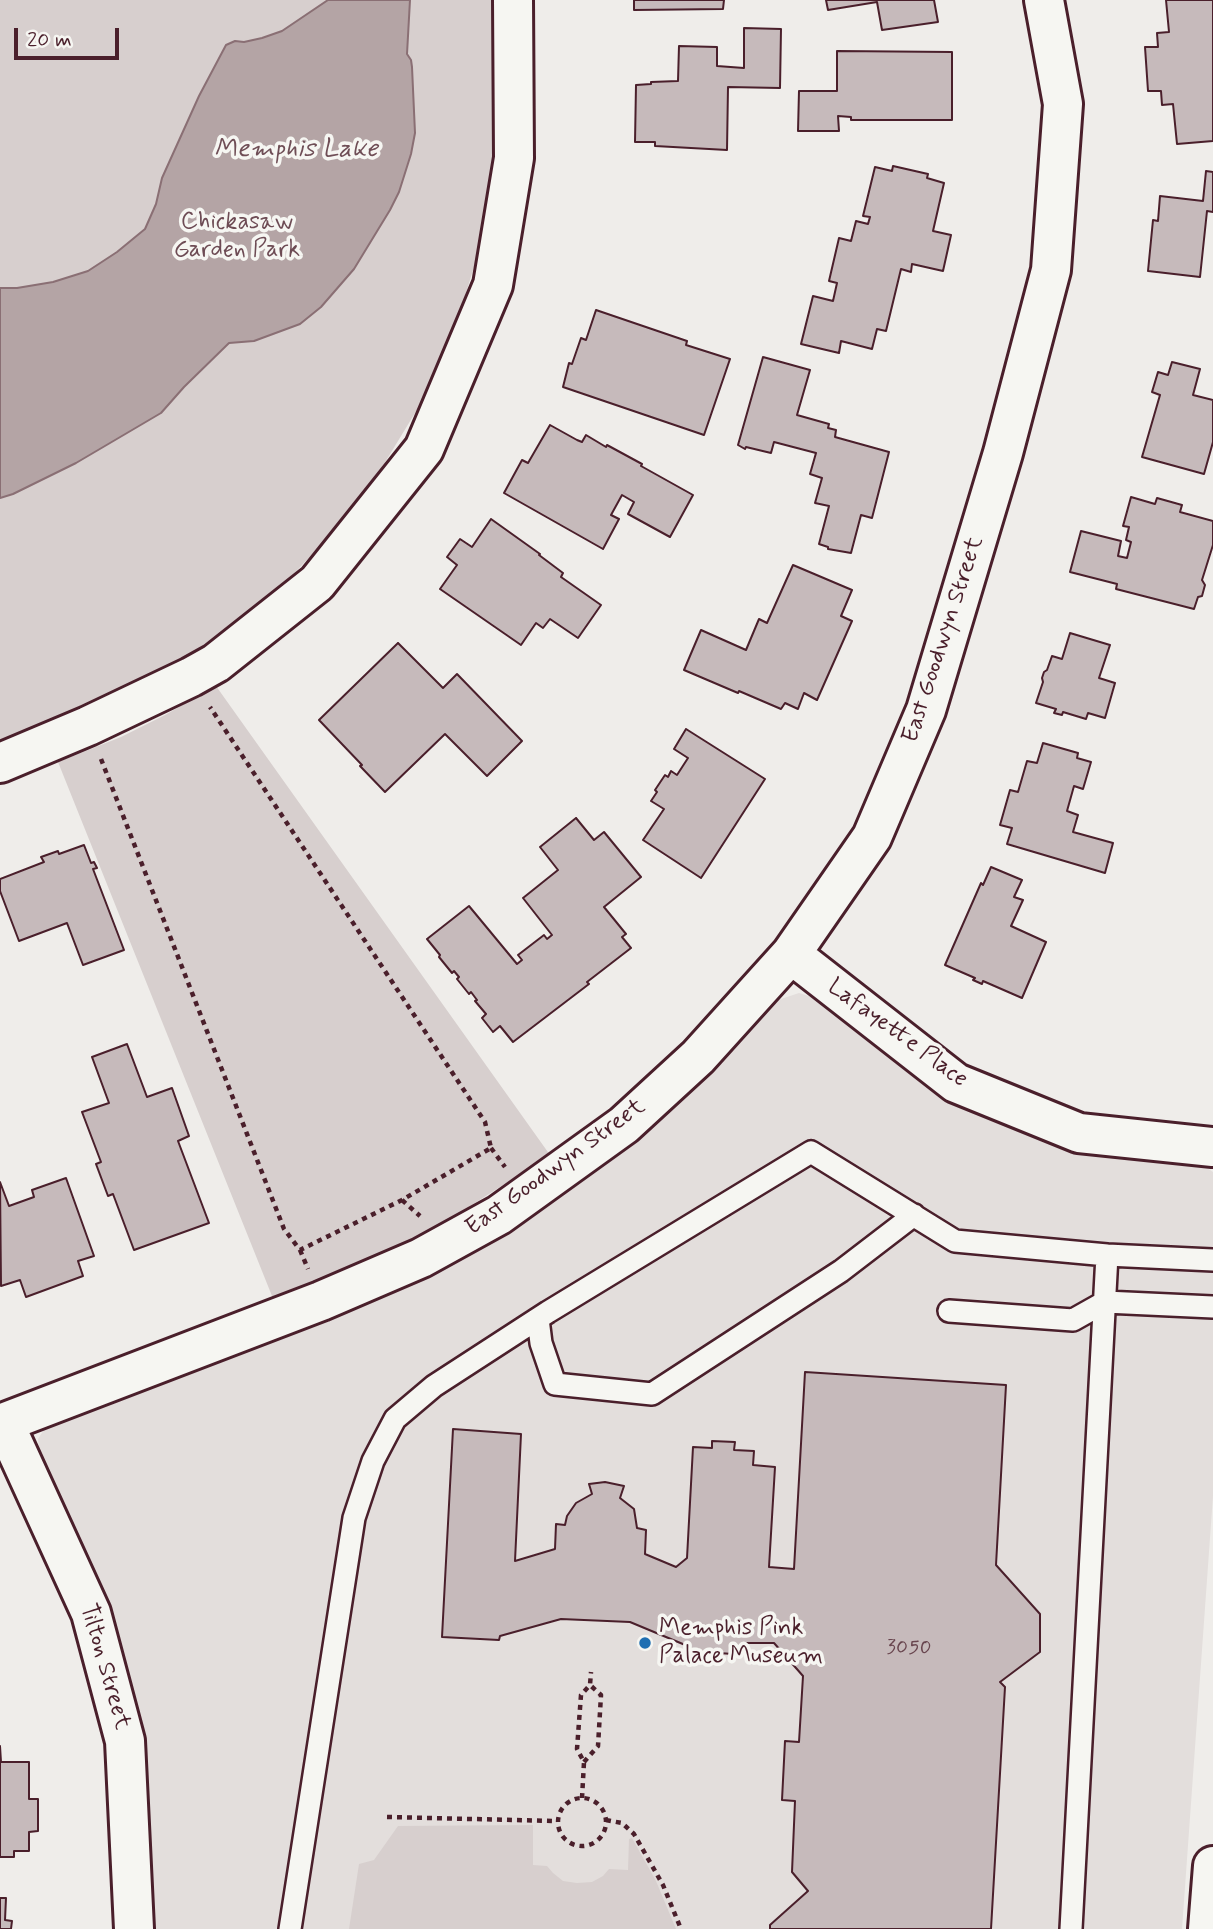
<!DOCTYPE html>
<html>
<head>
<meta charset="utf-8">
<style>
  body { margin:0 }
  #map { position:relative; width:1213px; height:1929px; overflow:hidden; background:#efedea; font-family:Mynerve,sans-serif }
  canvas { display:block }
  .scale { position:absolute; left:14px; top:28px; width:105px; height:32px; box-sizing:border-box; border:4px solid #4a1f2b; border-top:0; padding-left:9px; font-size:21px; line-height:24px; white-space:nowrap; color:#4a1f2b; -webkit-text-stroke:5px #f6f6f2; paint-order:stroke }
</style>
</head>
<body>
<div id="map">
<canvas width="1213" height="1929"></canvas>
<div class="scale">20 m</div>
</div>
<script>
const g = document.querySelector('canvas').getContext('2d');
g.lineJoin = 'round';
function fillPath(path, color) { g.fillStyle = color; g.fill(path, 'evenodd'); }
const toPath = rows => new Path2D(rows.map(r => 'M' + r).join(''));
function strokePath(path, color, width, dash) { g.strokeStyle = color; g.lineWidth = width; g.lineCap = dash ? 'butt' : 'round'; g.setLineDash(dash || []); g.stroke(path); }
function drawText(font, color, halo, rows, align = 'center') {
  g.font = font + ' Mynerve,sans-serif'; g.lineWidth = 7; g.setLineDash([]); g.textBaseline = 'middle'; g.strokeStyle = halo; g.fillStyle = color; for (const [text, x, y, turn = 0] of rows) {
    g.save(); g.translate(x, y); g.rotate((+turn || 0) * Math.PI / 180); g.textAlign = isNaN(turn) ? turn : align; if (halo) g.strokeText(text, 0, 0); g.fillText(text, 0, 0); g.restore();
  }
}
const built = toPath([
  [799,993,818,999,927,1083,1181,1160,1207,1168,1213,1172,1213,1496,1182,1929,144,1929,143,1872,40,1458,38,1439,45,1428,358,1308,427,1277,514,1226,617,1155,747,1025,778,1000]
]);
const green = toPath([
  [0,0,491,0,494,47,495,157,481,244,458,319,429,390,384,464,338,527,285,583,233,625,177,662,114,695,0,741],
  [216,686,550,1155,453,1217,416,1238,274,1301,58,762,121,737,165,715],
  [533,1825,533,1865,547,1866,553,1873,563,1881,577,1883,592,1882,603,1876,609,1869,628,1870,629,1839,632,1838,656,1881,676,1929,349,1929,359,1864,374,1860,398,1826]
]);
const water = toPath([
  [328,0,410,0,407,54,411,60,412,67,415,133,411,154,399,192,390,210,354,269,321,307,300,324,254,341,229,343,184,387,161,413,76,463,13,494,0,498,0,288,17,288,53,282,88,271,117,252,145,229,156,204,162,178,199,96,226,45,235,41,244,42,262,38,282,31,328,0]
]);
const building = toPath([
  [634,0,724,0,723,9,634,10,634,0],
  [826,0,934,0,938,22,882,30,877,2,828,10,826,0],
  [1166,0,1213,0,1213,141,1177,144,1173,104,1162,105,1161,91,1148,91,1145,47,1158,47,1157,33,1169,32,1166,0],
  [744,28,781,29,780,88,728,87,727,150,655,146,655,142,635,142,636,85,651,84,651,82,678,81,679,46,717,47,717,66,744,68,744,28],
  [837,51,952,52,952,120,851,120,851,117,838,116,839,131,798,131,799,91,837,91,837,51],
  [893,166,928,174,927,178,944,183,933,231,951,235,943,271,912,264,911,272,901,269,886,331,877,329,872,349,841,341,839,353,801,344,813,296,833,301,837,283,829,281,839,238,851,241,856,221,868,224,870,217,863,216,875,167,892,171,893,166],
  [1206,171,1213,172,1213,212,1207,211,1200,277,1148,271,1153,220,1158,221,1160,196,1203,201,1206,171],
  [596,310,687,341,686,345,730,359,704,435,563,387,569,363,572,364,581,338,586,340,596,310],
  [763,357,810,370,797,415,829,424,828,428,836,430,835,437,889,452,872,518,861,515,851,553,828,549,828,547,819,544,829,506,815,503,822,478,810,474,816,453,774,442,771,453,746,447,745,449,738,445,763,357],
  [1172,362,1200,369,1193,395,1213,400,1213,442,1204,474,1142,457,1160,395,1152,392,1158,372,1168,375,1172,362],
  [550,425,577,440,582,442,586,435,606,447,607,445,642,464,641,466,693,495,670,537,628,514,634,502,622,495,611,515,619,519,603,549,504,493,522,460,528,463,550,425],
  [1131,497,1155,504,1157,498,1182,505,1180,512,1213,521,1213,545,1202,580,1205,585,1202,596,1198,597,1194,609,1116,589,1117,584,1070,572,1081,531,1121,541,1118,556,1127,558,1131,542,1126,540,1129,527,1123,526,1131,497],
  [491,519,540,554,539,555,563,573,561,577,601,605,578,638,550,619,543,628,536,623,521,645,440,589,457,565,447,557,460,539,472,547,491,519],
  [793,565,852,590,841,616,852,621,817,700,804,693,798,709,785,703,781,709,739,691,738,693,684,670,701,630,746,650,759,619,767,623,793,565],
  [1070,633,1110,645,1099,678,1115,683,1105,718,1088,713,1086,719,1063,712,1062,715,1054,713,1056,709,1036,703,1043,682,1042,678,1044,672,1047,670,1052,656,1062,659,1070,633],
  [398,643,443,688,457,674,522,741,487,776,445,734,385,792,360,766,362,765,319,720,398,643],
  [686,729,765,779,701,878,643,840,664,809,651,801,657,792,655,790,665,775,668,777,671,771,677,775,688,758,674,749,686,729],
  [1043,743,1078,753,1077,758,1091,762,1083,789,1074,786,1067,811,1078,815,1073,832,1113,843,1105,873,1007,844,1012,828,1000,825,1010,790,1018,792,1027,761,1037,763,1043,743],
  [576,818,594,840,604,832,641,877,604,907,626,934,622,937,631,948,587,982,589,984,513,1042,500,1026,493,1032,482,1018,486,1014,475,1001,477,1000,471,992,469,994,457,979,459,977,454,971,452,973,439,957,440,955,427,939,469,906,517,964,522,960,518,955,544,935,547,939,552,935,523,898,558,870,540,847,576,818],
  [84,845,91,863,94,862,97,868,93,869,124,950,83,965,67,923,19,941,0,891,0,879,44,862,41,857,58,851,59,854,84,845],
  [991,867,1022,880,1014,897,1023,900,1011,926,1046,942,1022,998,983,981,982,984,973,980,975,978,945,965,981,883,983,885,991,867],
  [127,1044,147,1097,172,1088,189,1136,178,1141,209,1223,134,1250,113,1194,108,1196,96,1164,101,1162,82,1112,109,1103,92,1057,127,1044],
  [66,1178,94,1256,78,1261,83,1276,26,1297,20,1280,1,1286,0,1182,9,1206,34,1197,32,1190,66,1178],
  [805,1372,1006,1385,996,1565,1040,1614,1040,1652,1000,1682,1005,1687,991,1929,770,1929,770,1925,808,1891,792,1872,795,1801,782,1800,785,1741,799,1742,803,1676,774,1643,747,1643,747,1655,690,1651,690,1647,630,1622,561,1619,500,1636,499,1640,442,1637,453,1429,521,1434,515,1561,555,1549,556,1524,565,1525,567,1516,576,1503,592,1494,589,1484,605,1482,624,1486,620,1498,634,1509,637,1528,646,1530,645,1554,676,1567,687,1558,693,1447,712,1448,712,1441,735,1442,734,1450,754,1451,753,1465,775,1467,769,1567,794,1569,805,1372],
  [0,1746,1,1762,29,1762,29,1799,38,1799,38,1831,29,1832,29,1851,14,1851,14,1857,0,1857,0,1746],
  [0,1898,6,1898,5,1920,12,1921,11,1929,0,1929,0,1898]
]);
const path = toPath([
  [101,759,284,1229,300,1250,402,1200,491,1148,485,1122,210,707],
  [491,1148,505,1167],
  [402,1200,420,1216],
  [300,1250,308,1269],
  [584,1762,598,1746,601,1695,590,1685],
  '558 1822a24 24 0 1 1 48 0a24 24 0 1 1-48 0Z',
  [582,1798,584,1762,577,1749,581,1695,590,1685,591,1672],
  [387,1817,557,1821],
  [606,1820,622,1823,634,1834,663,1885,681,1929]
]);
const lane = toPath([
  [1107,1255,1213,1260],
  [949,1311,1073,1320,1105,1302,1213,1307],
  [538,1319,541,1343,555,1384,652,1394,841,1271,914,1215],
  [290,1929,354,1518,373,1461,395,1419,434,1386,548,1312,811,1152,955,1241,1107,1255,1071,1929]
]);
const street = toPath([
  [0,763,88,726,191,677,216,663,317,583,424,449,493,285,514,158,513,0],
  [791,954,956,1083,1079,1133,1213,1147],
  [4,1423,91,1613,125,1741,134,1929],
  [0,1424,321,1301,421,1258,499,1215,624,1125,698,1057,791,954,872,837,926,710,1003,453,1051,270,1063,104,1044,0]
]);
const secondary = toPath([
  [1208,1929,1213,1866]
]);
const markers = [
  [645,1643,7,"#1f6fb2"]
];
const numberNames = [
  ["3050",909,1649]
];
const parkNames = [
  ["Chickasaw",237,223],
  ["Garden Park",237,251]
];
const streetNames = [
  ["East Goodwyn Street",944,640,-72],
  ["Lafayette Place",897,1034,36],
  ["East Goodwyn Street",556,1168,-36],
  ["Tilton Street",104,1667,74]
];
const poiNames = [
  ["Memphis Pink",659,1629],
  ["Palace Museum",659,1657]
];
const waterNames = [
  ["Memphis Lake",296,151]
];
fillPath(built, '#e3dedc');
fillPath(green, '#d7cfce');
fillPath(water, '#b4a4a5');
strokePath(water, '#8a6f74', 2);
fillPath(building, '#c6babb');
strokePath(building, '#4a1f2b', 2);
strokePath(lane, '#4a1f2b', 26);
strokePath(street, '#4a1f2b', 44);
strokePath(secondary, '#4a1f2b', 44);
strokePath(path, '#4a1f2b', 4.5, [5, 5]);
strokePath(lane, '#f6f6f2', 21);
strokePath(street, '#f6f6f2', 38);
strokePath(secondary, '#f6f6f2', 38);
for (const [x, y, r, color] of markers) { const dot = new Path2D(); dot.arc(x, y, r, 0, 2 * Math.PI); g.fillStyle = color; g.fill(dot); strokePath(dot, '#f6f6f2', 2.5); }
drawText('21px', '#69464f', null, numberNames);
drawText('24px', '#6d4b54', '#f6f6f2', parkNames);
drawText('24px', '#4a1f2b', '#f6f6f2', streetNames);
drawText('24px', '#4a1f2b', '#f6f6f2', poiNames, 'left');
drawText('italic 26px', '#6f4e56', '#f6f6f2', waterNames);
</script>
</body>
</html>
